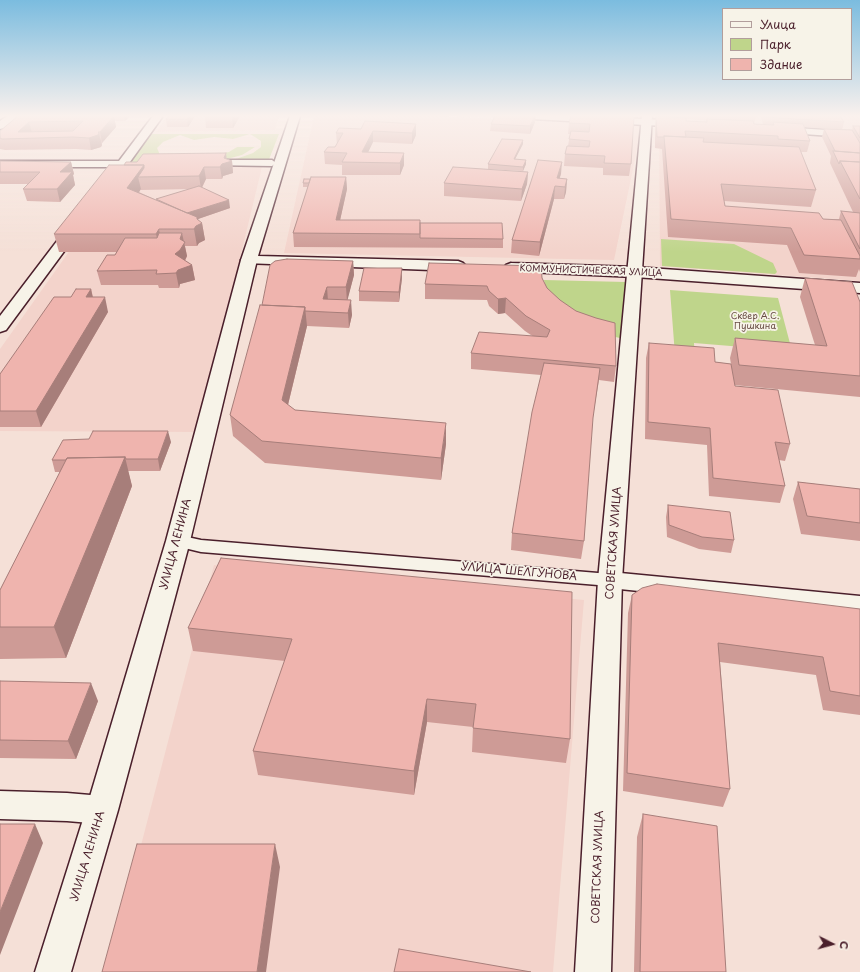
<!DOCTYPE html>
<html>
<head>
<meta charset="utf-8">
<style>
  body { margin:0 }
  #map { position:relative; width:860px; height:972px; overflow:hidden; background:#f5e0d7; font-family:"Playpen Sans",sans-serif }
  canvas { display:block }
  .legend { position:absolute; left:722px; top:8px; width:130px; height:72px; box-sizing:border-box; background:#f7f3e8; border:1px solid #b29e9c; margin:0; padding:5px 7px; list-style:none; font-size:12px; color:#4a1f2b }
  .legend li { display:flex; align-items:center; gap:8px; height:20px }
  .legend b { width:20px; border:1px solid #b29e9c }
  .north { position:absolute; left:812px; top:924px; width:40px; height:40px; -webkit-text-stroke:3px #f7f3e8; paint-order:stroke; rotate:96deg; font-size:11px; font-weight:700; line-height:16px; text-align:center; color:#4a1f2b }
  .north::after { content:''; display:block; margin:auto; width:14px; height:18px; background:#4a1f2b; clip-path:polygon(50% 0,100% 100%,50% 72%,0 100%) }
</style>
</head>
<body>
<div id="map">
<canvas width="860" height="972"></canvas>
<ul class="legend">
<li><b style="height:5px;background:#f7f3e8"></b>Улица</li>
<li><b style="height:11px;background:#bfd58b"></b>Парк</li>
<li><b style="height:11px;background:#efb4ae"></b>Здание</li>
</ul>
<div class="north">С</div>
</div>
<script>
const g = document.querySelector('canvas').getContext('2d');
g.lineJoin = 'round';
function fillPath(path, color) { g.fillStyle = color; g.fill(path, 'evenodd'); }
const toPath = rows => new Path2D(rows.map(r => 'M' + r).join(''));
function strokePath(path, color, width, dash) { g.strokeStyle = color; g.lineWidth = width; g.lineCap = dash ? 'butt' : 'round'; g.setLineDash(dash || []); g.stroke(path); }
function drawText(font, color, halo, rows, align = 'center') {
  g.font = font + ' "Playpen Sans",sans-serif'; g.lineWidth = 3.5; g.setLineDash([]); g.textBaseline = 'middle'; g.strokeStyle = halo; g.fillStyle = color; for (const [text, x, y, turn = 0] of rows) {
    g.save(); g.translate(x, y); g.rotate((+turn || 0) * Math.PI / 180); g.textAlign = isNaN(turn) ? turn : align; if (halo) g.strokeText(text, 0, 0); g.fillText(text, 0, 0); g.restore();
  }
}
const built = toPath([
  [167,116,279,116,275,130,156,132],
  [314,116,440,116,642,126,614,260,284,253],
  [657,116,860,116,860,131,657,120],
  [659,126,860,138,860,281,660,266],
  [129,167,262,167,198,432,0,431,0,349],
  [214,565,584,600,553,972,108,972]
]);
const green = toPath([
  [150,134,279,134,268,162,230,161,253,153,261,147,261,141,250,134,233,139,214,137,194,140,180,135,163,142,157,148,160,155,170,160,128,163],
  [237,147,255,147,242,155,227,159,219,154,229,152],
  [661,239,734,244,773,263,777,272,775,274,662,266],
  [544,280,626,282,620,338,606,335,547,297],
  [670,290,778,298,792,351,694,343,695,356,675,355]
]);
const pedestrian = toPath([
  [211,160,272,160,276,163,272,166,208,165,207,163,208,161,211,160],
  [178,535,201,540,610,574,616,576,619,580,616,584,610,586,201,552,172,545,169,541,172,537,178,535]
]);
const minor = toPath([
  [7,116,18,116,4,128,0,129,0,121,7,116],
  [153,116,163,116,109,191,101,191,99,188,114,167,0,167,0,161,119,161,153,116],
  [527,116,584,116,684,121,689,124,684,127,532,119,527,116],
  [779,127,860,132,860,138,775,132,774,130,779,127],
  [75,223,80,224,82,227,6,330,0,332,0,316,70,224,75,223],
  [610,572,860,596,860,614,610,588,602,586,598,580,602,574,610,572],
  [0,791,67,793,102,796,113,800,117,810,113,820,102,824,67,821,0,819,0,791]
]);
const tertiary = toPath([
  [642,116,652,116,622,580,611,972,575,972,598,580,642,116],
  [249,255,254,257,257,260,190,541,118,810,71,972,35,972,86,810,166,541,241,260,244,257,249,255]
]);
const secondary = toPath([
  [290,116,300,116,258,256,458,261,463,263,466,266,463,269,458,271,244,263,241,260,290,116],
  [511,263,635,267,860,283,860,293,635,277,506,271,503,268,506,265,511,263]
]);
const wall = toPath([
  [31,116,130,116,125,121,115,121,116,127,102,143,102,145,101,147,91,150,76,149,5,150,0,149,0,131],
  [169,116,195,116,188,127,167,127,166,119],
  [205,116,240,116,233,128,206,128],
  [495,116,536,116,535,122,530,134,490,131,491,124],
  [634,116,631,164,629,176,603,175,603,168,564,166,565,154,568,146,570,134,568,134,569,123],
  [656,116,657,117,657,116,756,116,754,124,763,125,761,116,840,116,844,122,842,130,852,130,853,126,860,126,860,272,859,269,856,277,799,273,787,245,668,237,662,149,655,148,655,128],
  [686,119,706,120,706,122,686,121],
  [804,127,839,130,824,129,822,137,831,156,830,163,853,212,841,211,839,219,823,219,725,206,724,201,811,207,816,190,801,152,807,152,810,141],
  [416,124,416,135,412,144,373,142,368,152,404,153,404,165,400,175,342,175,342,165,325,164,324,152,335,147,337,144,336,133,361,129],
  [523,144,515,159,526,164,523,171,488,169,488,164],
  [227,159,232,161,233,173,223,176,222,179,206,179,202,188,230,208,198,219,198,220,202,223,205,240,199,243,197,246,185,246,187,256,185,261,192,265,195,280,180,284,179,288,159,288,158,285,101,285,97,271,115,255,117,252,59,252,54,234,124,165],
  [141,189,141,190,190,189,156,200,139,192],
  [0,161,71,162,74,174,73,175,75,185,60,202,27,201,23,189,28,184,0,184],
  [528,172,527,184,521,201,444,196,444,183],
  [561,174,559,179,567,179,566,192,564,199,554,199,539,256,511,253,512,240],
  [346,177,347,189,340,220,420,226,503,239,503,248,294,247,293,233,308,187,303,187,303,183,310,179],
  [353,261,354,275,347,300,352,315,349,328,307,326,288,405,295,410,446,444,441,480,265,463,233,436,230,415,262,305],
  [402,278,399,302,359,301,359,291],
  [542,278,547,288,616,366,614,382,599,380,592,422,584,541,581,559,511,550,512,533,541,375,471,369,471,353,534,337,525,331,505,313,498,314,489,306,487,300,425,299,425,284],
  [805,278,860,302,860,397,734,385,735,386,790,444,785,461,779,460,785,486,780,503,709,496,707,445,645,439,646,358,649,343,715,362,731,364,730,358,735,338,815,345,800,297],
  [91,289,93,297,108,312,41,427,0,427,0,374,71,297],
  [171,442,160,471,128,471,132,486,66,658,0,659,0,590,60,472,55,472,52,460],
  [798,482,860,489,860,541,801,534,793,499],
  [668,505,734,540,731,553,699,549,667,537,666,517],
  [221,558,570,739,566,763,472,752,473,727,427,722,414,795,258,775,253,751,285,661,193,651,188,628],
  [632,595,860,609,860,715,823,710,816,675,720,662,730,789,723,807,623,791,628,613],
  [0,681,98,701,76,759,0,758],
  [643,814,726,972,634,972,637,837]
]);
const shadedWall = toPath([
  [114,116,116,127,102,143,100,132],
  [124,116,130,116,125,121],
  [189,116,195,116,188,127,187,119],
  [232,116,240,116,233,128],
  [535,116,535,122,530,134,530,126],
  [29,122,32,133,18,132],
  [416,124,416,135,412,144,412,133],
  [373,131,373,142,363,163,362,152],
  [99,133,102,145,101,147,91,150,89,138],
  [523,140,523,144,513,163,514,159],
  [226,153,227,162,232,161,233,173,223,176,222,179,220,167],
  [404,153,404,165,400,175,400,163],
  [526,160,526,164,523,171,523,167],
  [71,162,74,174,73,175,75,185,60,202,57,189,60,172],
  [562,162,561,174,557,186,557,178],
  [144,165,146,177,138,177,141,189,131,204,127,188],
  [204,167,206,179,201,189,199,176],
  [528,172,527,184,521,201,522,189],
  [346,177,347,189,337,234,336,220],
  [567,179,566,192,564,199,565,187],
  [555,186,554,199,539,256,540,242],
  [229,200,230,208,198,219,199,224,202,223,205,240,199,243,197,246,194,229,184,214],
  [159,229,162,247,160,251,156,234],
  [182,233,187,256,183,264,175,254],
  [353,261,354,275,347,302,346,287],
  [192,265,195,280,180,284,179,288,176,273,178,270],
  [402,268,402,278,399,302,399,292],
  [327,287,328,301,323,299],
  [91,289,94,304,86,297],
  [105,297,108,312,41,427,36,411],
  [506,298,505,313,498,314,498,299],
  [351,300,352,315,349,328,348,313],
  [305,307,307,326,284,421,282,400],
  [446,423,446,444,441,480,441,458],
  [168,431,171,442,160,471,158,459],
  [125,457,132,486,66,658,54,627],
  [91,683,98,701,76,759,68,741],
  [427,699,427,722,414,795,414,771],
  [35,824,43,843,0,955,0,912],
  [275,844,280,867,266,972,257,972]
]);
const building = toPath([
  [18,116,114,116,100,132,98,132,99,133,98,135,89,138,73,137,2,139,0,138,0,131,18,116],
  [83,121,73,131,18,132,29,122,83,121],
  [169,116,189,116,187,119,166,119,169,116],
  [495,116,535,116,530,126,491,124,495,116],
  [571,116,634,116,631,164,604,163,605,156,565,154,567,146,589,147,590,141,569,139,571,131,589,132,590,124,569,123,571,116],
  [656,116,686,118,686,121,707,122,707,119,753,121,754,124,774,125,773,122,803,124,810,141,778,139,778,136,685,131,686,137,664,136,664,137,657,137,656,116],
  [764,116,840,116,844,122,765,117,764,116],
  [365,121,416,124,412,133,373,131,362,152,404,153,400,163,342,162,347,153,324,152,328,147,335,147,343,133,336,133,339,128,361,129,365,121],
  [853,126,860,126,860,138,853,126],
  [824,129,852,130,860,143,860,153,835,151,824,129],
  [664,136,704,138,703,142,799,147,816,190,721,184,725,206,819,213,823,219,841,220,860,256,860,259,804,255,791,228,671,219,664,136],
  [502,139,523,140,514,159,526,160,523,167,488,164,502,139],
  [833,151,860,153,860,162,840,161,839,164,833,151],
  [226,153,224,158,232,161,222,164,220,167,204,167,199,176,138,177,144,168,144,165,124,165,126,162,137,162,143,154,226,153],
  [538,160,562,162,557,178,567,179,565,187,555,186,540,242,512,240,538,160],
  [0,161,71,162,60,172,72,172,57,189,23,189,40,172,0,172,0,161],
  [840,161,860,162,860,199,840,161],
  [109,165,144,165,127,188,197,217,197,219,202,223,196,226,194,229,159,229,156,234,54,234,109,165],
  [453,167,528,172,522,189,444,183,453,167],
  [311,177,346,177,336,220,420,220,420,234,293,233,311,177],
  [304,179,310,179,309,183,303,183,304,179],
  [199,186,229,200,187,213,156,199,199,186],
  [841,211,860,213,860,249,841,211],
  [420,223,502,223,503,239,420,238,420,223],
  [159,233,182,233,180,239,185,242,180,250,175,254,192,265,178,270,176,273,156,274,157,270,97,271,107,255,115,255,125,238,157,238,159,233],
  [287,259,353,261,346,287,327,287,323,299,351,300,348,313,305,311,305,307,262,305,270,265,275,261,287,259],
  [429,263,541,266,542,278,547,288,560,300,576,311,596,318,615,323,616,366,471,353,479,332,547,337,550,330,526,316,506,298,498,299,489,291,487,286,425,284,429,263],
  [364,268,402,268,399,292,359,291,364,268],
  [805,278,852,282,860,302,860,376,739,365,735,338,827,346,805,278],
  [76,289,91,289,86,297,105,297,36,411,0,411,0,374,54,297,71,297,76,289],
  [260,305,305,307,282,400,295,410,446,423,441,458,262,441,230,415,260,305],
  [649,343,714,348,715,362,731,364,735,386,778,390,790,444,775,442,785,486,713,478,710,428,648,422,649,343],
  [544,363,600,368,593,418,584,541,512,533,532,412,544,363],
  [93,431,168,431,158,459,126,459,125,457,67,458,66,460,52,460,63,440,89,439,93,431],
  [125,457,54,627,0,627,0,590,67,458,125,457],
  [798,482,860,489,860,523,807,516,798,482],
  [668,505,730,512,734,540,702,537,669,525,668,505],
  [221,558,572,592,570,739,473,728,476,704,427,699,414,771,253,751,292,639,188,628,221,558],
  [657,584,860,609,860,696,830,691,823,657,718,643,730,789,627,773,632,595,642,588,657,584],
  [0,681,91,683,68,741,0,740,0,681],
  [643,814,717,826,726,972,640,972,643,814],
  [0,824,35,824,0,912,0,824],
  [137,844,275,844,257,972,102,972,137,844],
  [399,949,531,972,394,972,399,949]
]);
const farStreetnames = [
  ["КОММУНИСТИЧЕСКАЯ УЛИЦА",591,271,2]
];
const farParknames = [
  ["Сквер А.С.",755,317],
  ["Пушкина",755,327]
];
const streetNames = [
  ["СОВЕТСКАЯ УЛИЦА",614,543,-86],
  ["УЛИЦА ЛЕНИНА",176,544,-75],
  ["УЛИЦА ШЕЛГУНОВА",519,572,5],
  ["УЛИЦА ЛЕНИНА",88,856,-73],
  ["СОВЕТСКАЯ УЛИЦА",598,867,-88]
];
fillPath(built, '#f3d3cb');
fillPath(green, '#bfd58b');
strokePath(pedestrian, '#4a1f2b', 3);
strokePath(minor, '#4a1f2b', 3);
strokePath(tertiary, '#4a1f2b', 3);
strokePath(secondary, '#4a1f2b', 3);
fillPath(pedestrian, '#f7f3e8');
fillPath(minor, '#f7f3e8');
fillPath(tertiary, '#f7f3e8');
fillPath(secondary, '#f7f3e8');
fillPath(wall, '#ce9b96');
fillPath(shadedWall, '#a77e7a');
fillPath(building, '#efb4ae');
strokePath(building, '#a77e7a', 1);
const sky = g.createLinearGradient(0, 0, 0, 252);
sky.addColorStop(0, '#7bbcdf');
sky.addColorStop(0.46, '#faf1ed');
sky.addColorStop(1, '#faf1ed00');
g.fillStyle = sky;
g.fillRect(0, 0, 860, 252);
drawText('9px', '#4a1f2b', '#f7f3e8', farStreetnames);
drawText('9px', '#674c43', '#f7f3e8', farParknames);
drawText('11px', '#4a1f2b', '#f7f3e8', streetNames);
</script>
</body>
</html>
